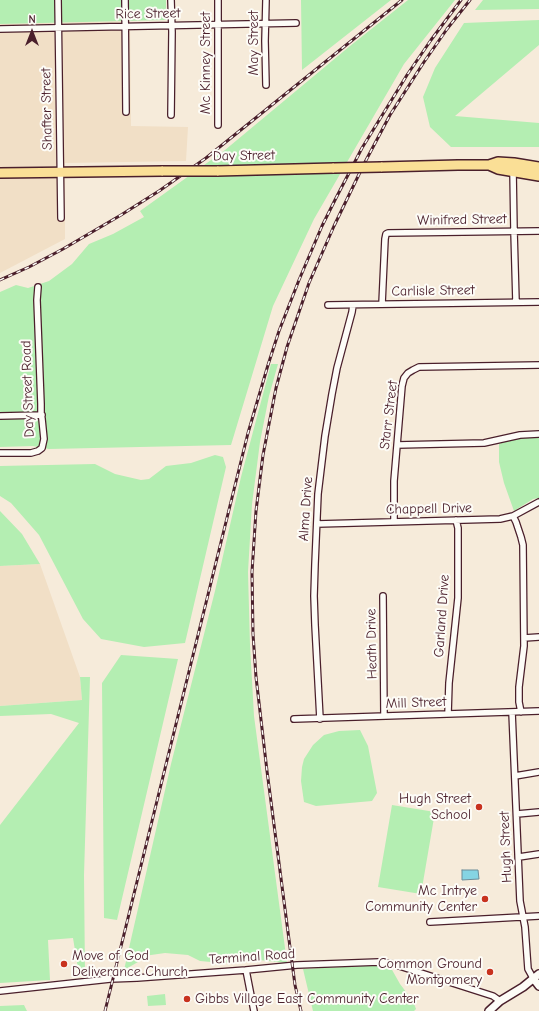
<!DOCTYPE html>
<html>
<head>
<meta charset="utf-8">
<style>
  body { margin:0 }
  #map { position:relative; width:539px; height:1011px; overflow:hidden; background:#f6ebda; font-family:"Comic Neue",sans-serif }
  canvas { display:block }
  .north { position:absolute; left:12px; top:12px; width:40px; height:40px; -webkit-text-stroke:3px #fdfcf7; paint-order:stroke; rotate:0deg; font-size:11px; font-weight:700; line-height:16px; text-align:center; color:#4a1f2b }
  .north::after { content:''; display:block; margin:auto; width:14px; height:18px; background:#4a1f2b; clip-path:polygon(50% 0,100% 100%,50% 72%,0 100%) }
</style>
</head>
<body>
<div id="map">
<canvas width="539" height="1011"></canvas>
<div class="north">N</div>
</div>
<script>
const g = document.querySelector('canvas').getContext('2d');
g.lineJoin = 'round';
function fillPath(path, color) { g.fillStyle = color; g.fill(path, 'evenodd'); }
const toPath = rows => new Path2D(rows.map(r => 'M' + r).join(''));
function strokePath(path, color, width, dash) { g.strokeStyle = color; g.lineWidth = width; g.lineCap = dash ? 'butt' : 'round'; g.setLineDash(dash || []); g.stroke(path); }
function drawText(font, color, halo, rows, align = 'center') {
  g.font = font + ' "Comic Neue",sans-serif'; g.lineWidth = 4; g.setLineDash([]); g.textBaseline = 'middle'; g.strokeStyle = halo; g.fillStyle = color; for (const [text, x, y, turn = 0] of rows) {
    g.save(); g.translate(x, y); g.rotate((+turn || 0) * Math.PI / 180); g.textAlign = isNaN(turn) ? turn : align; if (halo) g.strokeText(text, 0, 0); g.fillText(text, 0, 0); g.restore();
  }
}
const built = toPath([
  [130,21,131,126,188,127,186,161,65,163,65,239,0,273,0,24],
  [40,564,80,677,82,700,0,706,0,566]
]);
const green = toPath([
  [0,0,166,0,166,20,0,24],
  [301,0,391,0,302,70],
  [408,0,455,0,404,64,314,219,273,306,231,445,49,449,33,446,0,447,0,292,16,285,28,288,49,281,72,264,89,244,113,234,144,217,140,211,225,150,350,46],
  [483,0,539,0,539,9,475,10],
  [539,20,539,45,455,116,539,123,539,147,451,147,430,127,423,97,435,68,464,23],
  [271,364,278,364,269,396,260,442,252,504,248,572,250,645,254,716,287,963,259,960,222,963,200,961,188,955,165,953,144,956,138,962,124,970,171,764,215,591,241,477],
  [539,436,539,498,533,499,514,511,504,483,499,462,499,444,510,440,527,437],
  [215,455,223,457,226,467,185,643,144,647,101,639,83,619,39,535,11,503,0,496,0,466,95,464,115,474,141,480,149,479,166,466,191,463],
  [0,511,22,534,40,564,0,566],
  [121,655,178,659,117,920,104,918,102,683],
  [80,677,90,677,84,875,85,976,79,975,73,938,48,940,50,980,0,983,0,825,79,723,51,714,0,716,0,706,82,700],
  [360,730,368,746,377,793,372,801,316,806,304,802,301,781,302,767,304,759,313,745,324,735,339,731],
  [392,805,435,812,421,894,378,887],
  [382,965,391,968,400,984,413,1001,416,1009,414,1011,313,1011,303,969],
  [165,994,166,1005,148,1006,147,996],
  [24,1005,27,1011,0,1011,0,1006]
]);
const water = toPath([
  [462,870,478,870,479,879,462,880,462,870]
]);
const minor = toPath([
  [58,0,61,218],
  [125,0,126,112],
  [218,0,218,125],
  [266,0,265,41,266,85],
  [0,29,296,23],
  [171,115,172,32,171,0],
  [513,171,514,231,516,302],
  [382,304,385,239,386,234,388,233,539,231],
  [328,305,539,302],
  [0,416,42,415],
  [397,445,484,443,520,435,539,434],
  [0,453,31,453,38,451,42,448,44,439,42,419,41,413,41,404,37,300,38,287],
  [513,516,516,522,521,537,523,545,524,646,519,687,519,702,521,712],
  [394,521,394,481,402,386,404,378,408,373,413,370,419,367,539,365],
  [317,524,500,519,513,516,539,502],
  [383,596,384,716],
  [524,638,539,637],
  [512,712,520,901,525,927,528,969,533,978],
  [448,714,449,683,458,598,458,528,456,520],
  [294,719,539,711],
  [320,719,315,625,314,596,315,564,318,494,325,436,332,394,337,368,352,312,353,305],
  [515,776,539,772],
  [517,814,539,812],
  [519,857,539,854],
  [430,922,539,916],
  [246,970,254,1011],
  [0,991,110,979,137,978,246,970,297,965,379,962,393,964,493,996,500,1001]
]);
const tertiary = toPath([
  [533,978,539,986],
  [489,1011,500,1001,523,987,539,974]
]);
const primary = toPath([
  [489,165,498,169,539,176],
  [381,167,458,165,489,165,498,162,514,163,539,167],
  [217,171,334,168],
  [0,173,163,171]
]);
const rail = toPath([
  [0,280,29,267,63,249,121,215,159,191,206,158,402,0],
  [105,1011,248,433,268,365,279,331,299,280,322,226,336,198,362,148,407,75,431,40,461,0],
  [301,1011,295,985,291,955,267,771,256,677,253,634,252,572,256,511,263,455,276,388,287,347,309,283,334,226,364,164,390,115,424,62,447,29,470,0]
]);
const primaryBridge = toPath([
  [334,168,381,167],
  [163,171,217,171]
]);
const markers = [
  [479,807,4,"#c8321e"],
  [485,899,4,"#c8321e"],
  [64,964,4,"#c8321e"],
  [490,972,4,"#c8321e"],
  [187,999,4,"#c8321e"]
];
const streetNames = [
  ["Rice Street",148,14,-1],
  ["May Street",254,43,-90],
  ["Mc Kinney Street",206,63,-90],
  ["Shafter Street",47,109,-91],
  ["Day Street",244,156,-1],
  ["Winifred Street",462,220,-1],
  ["Carlisle Street",433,291,-1],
  ["Day Street Road",28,389,-92],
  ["Starr Street",389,415,-83],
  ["Alma Drive",306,509,-86],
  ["Chappell Drive",429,509,-1],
  ["Garland Drive",442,616,-86],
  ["Heath Drive",372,644,-91],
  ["Mill Street",416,703,-2],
  ["Hugh Street",506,847,-92],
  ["Terminal Road",252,957,-4]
];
const poiNames = [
  ["Hugh Street",471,799],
  ["School",471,815],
  ["Mc Intrye",477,891],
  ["Community Center",477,907],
  ["Move of God",72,956,"left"],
  ["Deliverance Church",72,972,"left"],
  ["Common Ground",482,964],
  ["Montgomery",482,980],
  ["Gibbs Village East Community Center",195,999,"left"]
];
fillPath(built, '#f1dfc6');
fillPath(green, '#b4eeb2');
fillPath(water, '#85d4e3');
strokePath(water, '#6d8c99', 1);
strokePath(minor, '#4a1f2b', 8);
strokePath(tertiary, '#4a1f2b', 10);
strokePath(primary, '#4a1f2b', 12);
strokePath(minor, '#fdfcf7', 5.5);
strokePath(tertiary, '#fdfcf7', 7);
strokePath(primary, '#fadf96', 9);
strokePath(rail, '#4a1f2b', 3);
strokePath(rail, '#fdfcf7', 1.5, [4.5]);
strokePath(primaryBridge, '#4a1f2b', 12, []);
strokePath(primaryBridge, '#fadf96', 9);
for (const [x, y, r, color] of markers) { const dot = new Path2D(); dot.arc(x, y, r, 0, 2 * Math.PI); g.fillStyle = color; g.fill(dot); strokePath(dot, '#fdfcf7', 1.5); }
drawText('14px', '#4a1f2b', '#fdfcf7', streetNames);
drawText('14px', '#4a1f2b', '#fdfcf7', poiNames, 'right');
</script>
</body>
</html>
